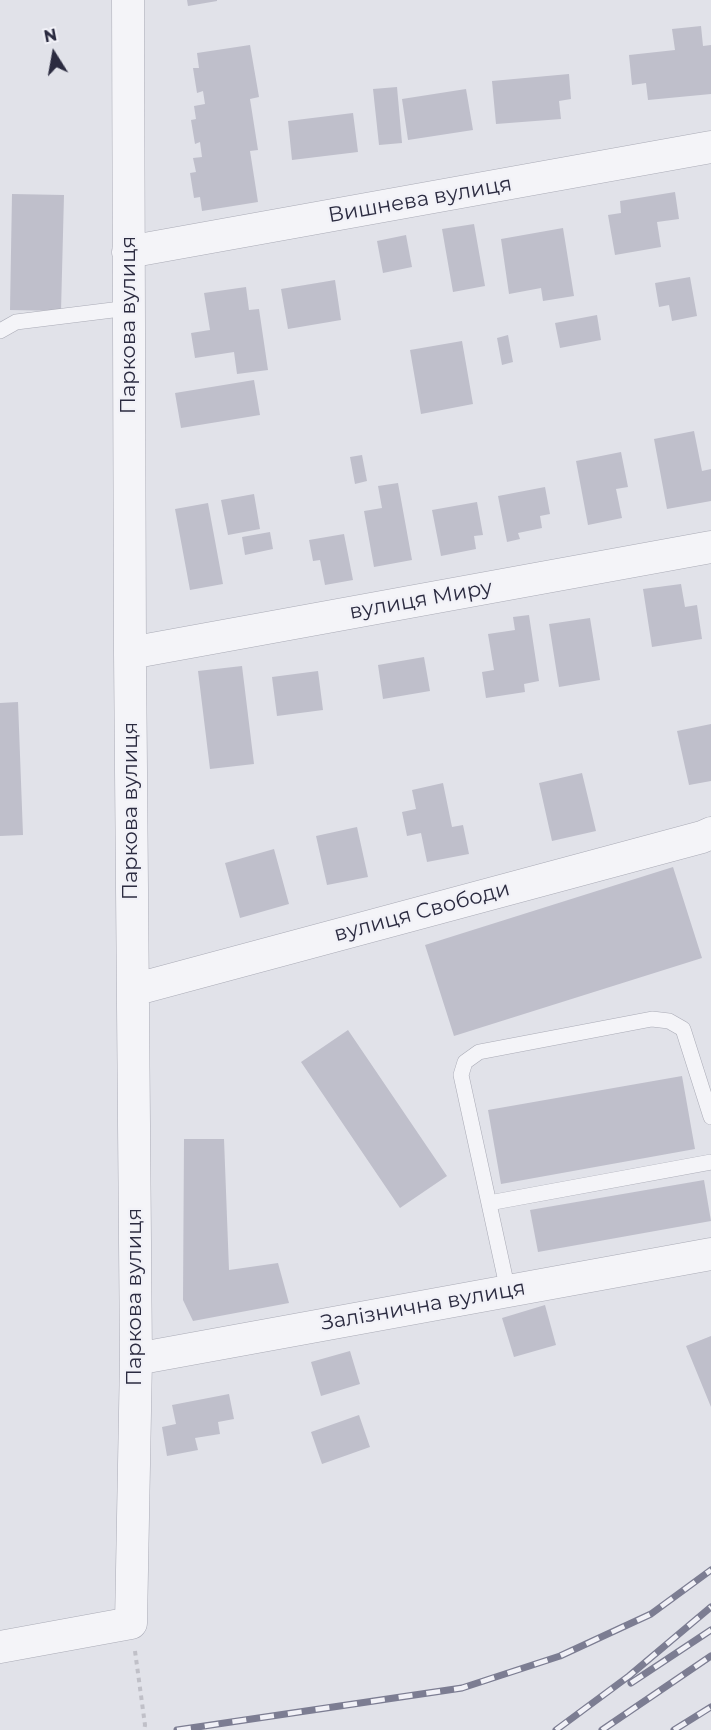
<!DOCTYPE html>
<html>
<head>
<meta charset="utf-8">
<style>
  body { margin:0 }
  #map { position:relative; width:711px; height:1730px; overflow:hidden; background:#e1e2e9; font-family:Montserrat,sans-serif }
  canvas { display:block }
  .north { position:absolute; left:24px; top:24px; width:60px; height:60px; -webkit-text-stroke:4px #f1f1f7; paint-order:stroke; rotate:349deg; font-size:16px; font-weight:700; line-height:24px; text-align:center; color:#2b2b40 }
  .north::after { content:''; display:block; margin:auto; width:21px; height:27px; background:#2b2b40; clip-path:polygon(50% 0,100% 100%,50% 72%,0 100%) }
</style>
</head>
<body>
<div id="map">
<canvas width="711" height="1730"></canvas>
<div class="north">N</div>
</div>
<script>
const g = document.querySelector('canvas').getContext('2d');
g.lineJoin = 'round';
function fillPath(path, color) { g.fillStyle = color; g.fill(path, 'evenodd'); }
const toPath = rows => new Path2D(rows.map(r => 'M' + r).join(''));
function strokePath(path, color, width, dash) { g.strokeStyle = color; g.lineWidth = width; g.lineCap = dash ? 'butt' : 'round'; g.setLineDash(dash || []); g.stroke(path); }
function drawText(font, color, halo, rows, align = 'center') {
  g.font = font + ' Montserrat,sans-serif'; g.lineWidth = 4.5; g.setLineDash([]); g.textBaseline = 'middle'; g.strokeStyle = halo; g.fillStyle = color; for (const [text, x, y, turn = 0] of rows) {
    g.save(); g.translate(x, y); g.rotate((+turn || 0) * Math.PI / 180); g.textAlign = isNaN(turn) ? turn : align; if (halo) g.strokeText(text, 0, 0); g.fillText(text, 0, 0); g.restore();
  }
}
const building = toPath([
  [187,0,217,0,217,1,188,6],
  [701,26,703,46,711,45,711,94,648,100,646,83,632,85,629,55,675,50,672,29],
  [250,45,259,97,250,99,258,150,250,151,258,202,202,211,200,197,194,198,190,173,196,172,193,158,202,157,200,142,195,144,191,120,196,119,194,106,205,104,203,91,197,93,193,68,199,68,197,53],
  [569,74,571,99,559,101,561,119,496,124,492,81],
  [397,87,402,143,379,145,373,89],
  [466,89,473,130,408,140,402,99],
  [353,113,358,152,292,160,288,121],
  [675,192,679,219,657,222,661,247,615,255,608,215,621,213,620,201],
  [12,194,64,195,61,311,10,310],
  [474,224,485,286,453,292,442,229],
  [563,228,574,296,543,301,541,288,509,294,501,239],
  [406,235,412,267,383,273,377,241],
  [690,277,697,316,672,321,669,305,659,307,655,283],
  [335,280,341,320,288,329,281,289],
  [246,287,249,310,259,309,268,370,237,374,234,352,195,358,191,333,210,330,204,293],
  [597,315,601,340,560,348,555,323],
  [508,335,513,362,502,365,497,338],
  [462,341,473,404,421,414,410,350],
  [254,380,260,415,181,428,175,393],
  [694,431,702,471,711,469,711,501,667,509,654,439],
  [621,452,628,487,616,489,622,518,588,525,576,461],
  [362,455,367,481,355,484,350,457],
  [398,483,412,560,374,567,364,511,382,508,378,486],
  [545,487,550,514,540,516,542,528,518,533,520,539,507,542,498,496],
  [254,494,260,529,228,535,221,500],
  [477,502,483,535,474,536,476,549,441,556,432,510],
  [208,503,223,584,190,590,175,509],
  [270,532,273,549,245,555,242,537],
  [344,534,353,580,325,585,320,560,313,561,309,540],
  [681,584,685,607,697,605,702,639,652,647,643,589],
  [529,615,539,681,524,684,525,692,486,698,482,672,494,670,488,634,515,630,513,617],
  [590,618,600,680,559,687,549,624],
  [424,657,430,691,383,699,378,665],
  [242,666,254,764,210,769,198,671],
  [318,671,323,710,277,716,272,677],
  [18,702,23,835,0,836,0,703],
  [711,724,711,781,689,785,677,731],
  [582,773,596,831,552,841,539,783],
  [443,783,452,827,463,825,469,854,427,862,421,833,407,836,402,812,416,809,412,790],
  [357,827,368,877,327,885,316,836],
  [274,849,289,904,240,918,225,863],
  [673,867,702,958,454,1036,425,945],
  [348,1030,447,1176,400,1208,301,1062],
  [682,1076,695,1149,501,1184,488,1110],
  [184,1139,224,1139,229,1270,278,1263,289,1303,193,1321,183,1300],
  [704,1180,711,1221,538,1252,530,1210],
  [545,1305,556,1345,514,1357,502,1318],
  [711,1336,711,1407,686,1346],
  [350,1351,360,1384,321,1396,311,1362],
  [229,1394,234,1419,218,1422,220,1434,195,1438,198,1450,167,1456,162,1427,176,1424,172,1405],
  [359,1415,370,1447,322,1464,311,1432]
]);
const path = toPath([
  [135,1651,145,1725,144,1730]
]);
const lane = toPath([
  [0,331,16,322,129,308],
  [489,1203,711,1162],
  [508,1291,461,1075,465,1062,479,1052,652,1019,669,1021,683,1029,711,1117]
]);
const street = toPath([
  [128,252,711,147],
  [130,653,711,547],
  [133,990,702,837,711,833],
  [136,1359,711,1254],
  [0,1647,131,1623,136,1359,130,653,128,0]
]);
const rail = toPath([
  [631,1683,711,1630],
  [177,1730,462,1688,560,1656,651,1614,711,1570],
  [556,1730,629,1676,711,1607],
  [602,1730,711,1656],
  [674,1730,711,1707]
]);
const streetNames = [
  ["Вишнева вулиця",420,200,-10],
  ["Паркова вулиця",129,325,-90],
  ["вулиця Миру",421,600,-10],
  ["Паркова вулиця",131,811,-90],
  ["вулиця Свободи",422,912,-15],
  ["Паркова вулиця",135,1297,-90],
  ["Залізнична вулиця",423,1306,-10]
];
fillPath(building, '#bfbfcb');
strokePath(lane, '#aaabb6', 16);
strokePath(street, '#aaabb6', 33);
strokePath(path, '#c0c0c8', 4, [4.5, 4.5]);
strokePath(lane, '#f4f4f8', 15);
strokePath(street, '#f4f4f8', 32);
strokePath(rail, '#7c7d92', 7);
strokePath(rail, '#f1f1f7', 4.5, [14]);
drawText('21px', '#2b2b40', '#f1f1f7', streetNames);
</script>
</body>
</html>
